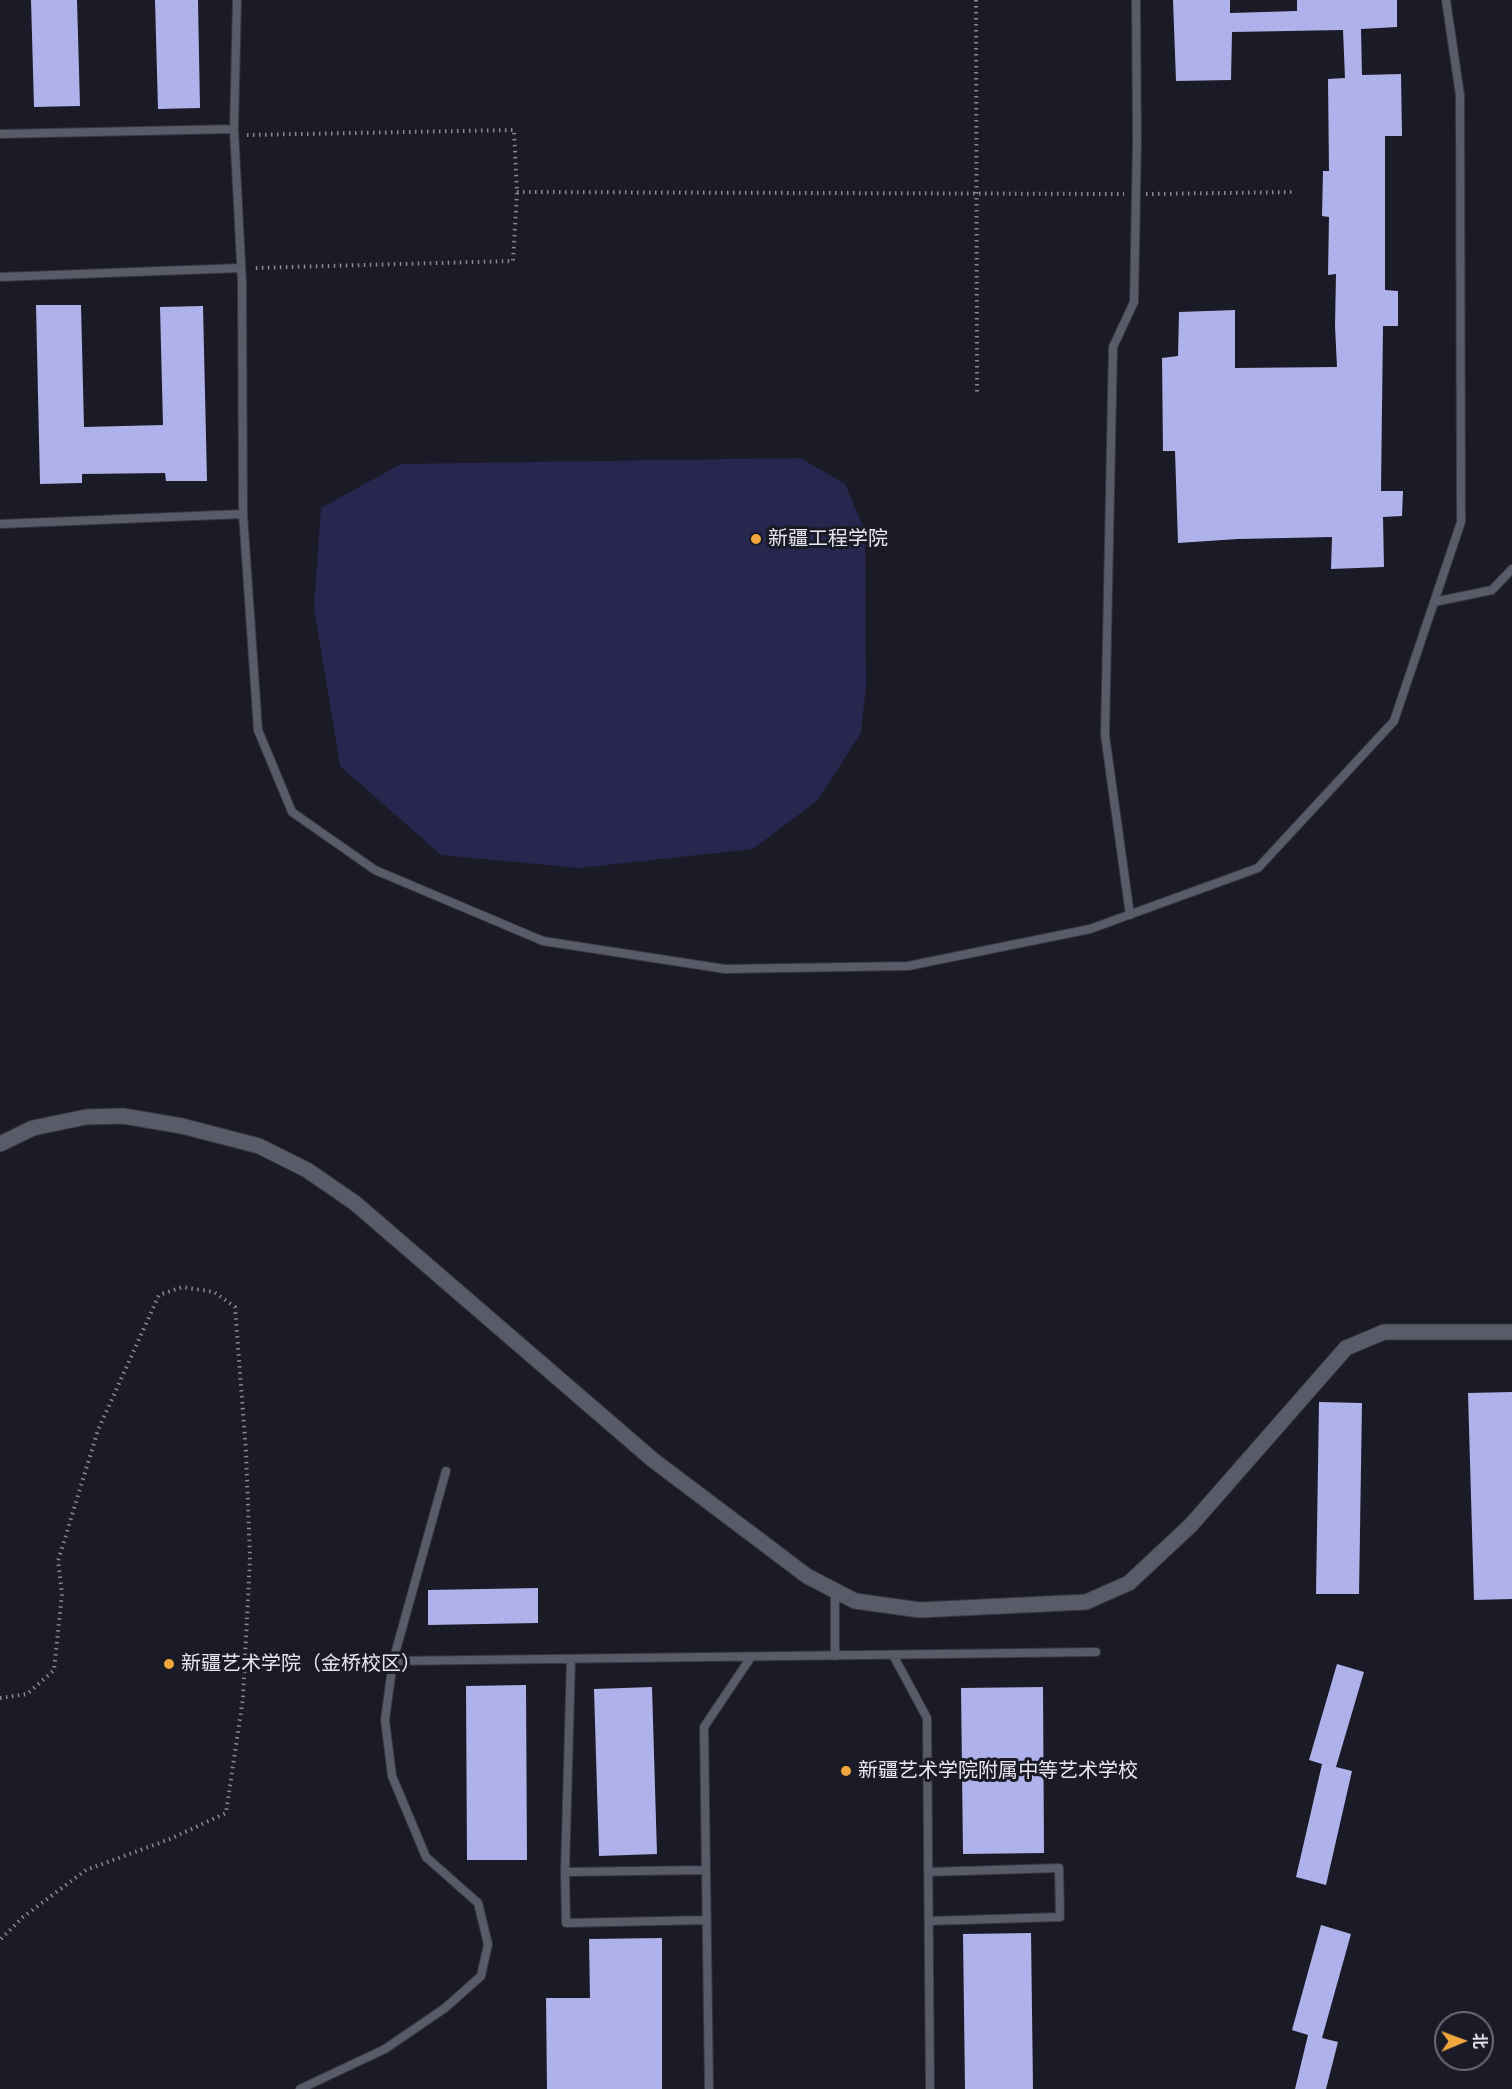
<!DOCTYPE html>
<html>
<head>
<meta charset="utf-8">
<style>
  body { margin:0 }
  #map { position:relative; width:1512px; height:2089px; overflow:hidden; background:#1b1b27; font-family:"PT Sans","Noto Sans SC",sans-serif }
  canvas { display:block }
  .north { position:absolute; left:1434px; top:2011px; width:60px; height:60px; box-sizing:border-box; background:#1b1b27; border:2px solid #6c6c77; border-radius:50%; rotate:89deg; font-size:16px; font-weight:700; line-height:24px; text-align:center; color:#e6e6ef }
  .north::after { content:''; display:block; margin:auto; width:21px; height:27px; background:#efa73e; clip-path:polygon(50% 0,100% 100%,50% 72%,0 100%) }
</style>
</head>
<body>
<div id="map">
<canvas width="1512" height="2089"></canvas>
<div class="north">北</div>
</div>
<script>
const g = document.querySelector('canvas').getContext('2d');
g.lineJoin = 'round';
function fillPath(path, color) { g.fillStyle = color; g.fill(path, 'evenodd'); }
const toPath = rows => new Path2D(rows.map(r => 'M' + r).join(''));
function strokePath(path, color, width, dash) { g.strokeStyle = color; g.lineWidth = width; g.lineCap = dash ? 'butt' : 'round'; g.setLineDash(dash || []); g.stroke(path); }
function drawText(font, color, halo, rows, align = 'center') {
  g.font = font + ' "PT Sans","Noto Sans SC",sans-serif'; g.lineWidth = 6; g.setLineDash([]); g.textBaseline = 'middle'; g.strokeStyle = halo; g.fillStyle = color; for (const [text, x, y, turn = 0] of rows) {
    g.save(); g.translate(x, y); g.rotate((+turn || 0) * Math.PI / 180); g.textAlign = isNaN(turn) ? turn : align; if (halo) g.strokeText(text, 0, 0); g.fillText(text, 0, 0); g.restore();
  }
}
const green = toPath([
  [800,458,845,484,865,532,866,685,861,733,817,801,753,849,579,868,441,855,340,766,314,607,321,508,401,464]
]);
const building = toPath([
  [31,0,77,0,80,106,34,107],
  [155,0,198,0,200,108,158,109],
  [1173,0,1230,0,1230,13,1297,11,1297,0,1397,0,1397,27,1361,29,1362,75,1401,74,1402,136,1385,136,1385,290,1398,291,1398,326,1383,326,1381,491,1403,491,1402,516,1383,517,1384,567,1331,569,1332,537,1238,539,1178,543,1175,451,1163,451,1162,358,1178,356,1179,312,1235,310,1235,368,1337,367,1335,326,1336,274,1328,275,1329,217,1322,216,1323,171,1329,171,1328,79,1345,78,1343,30,1232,32,1231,80,1176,81],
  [36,305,81,305,84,427,163,425,160,307,203,306,207,481,166,481,165,473,82,474,82,483,40,484],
  [1512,1392,1512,1599,1474,1600,1468,1393],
  [1319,1402,1362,1403,1359,1594,1316,1594],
  [538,1588,538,1623,428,1625,428,1590],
  [1337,1664,1364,1672,1336,1767,1352,1771,1326,1885,1296,1877,1322,1764,1309,1760],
  [526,1685,527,1860,467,1860,466,1686],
  [652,1687,657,1854,599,1856,594,1689],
  [1043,1687,1044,1853,963,1854,961,1688],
  [1321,1925,1351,1934,1322,2038,1338,2042,1326,2089,1295,2089,1308,2035,1292,2030],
  [1031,1933,1033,2089,965,2089,963,1934],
  [662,1938,662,2089,547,2089,546,1998,590,1998,589,1939]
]);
const path = toPath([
  [976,0,977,392],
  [247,135,514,130,517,192,513,261,253,268],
  [517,192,1124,194],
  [1146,194,1295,192],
  [0,1698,27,1694,54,1670,62,1594,58,1561,98,1430,159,1295,182,1287,214,1292,235,1307,246,1451,250,1559,243,1698,226,1813,170,1839,86,1870,23,1917,0,1940]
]);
const lane = toPath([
  [237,0,234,129,242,282,243,514,258,730,292,812,375,870,543,941,725,969,908,966,1090,929,1258,868,1394,721,1461,522,1460,95,1446,0],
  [0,134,234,129],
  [0,277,241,268],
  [0,524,243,514],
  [1434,602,1492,590,1512,569],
  [1130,915,1105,735,1113,347,1134,302,1137,140,1136,0],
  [893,1655,927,1718,930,2089],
  [835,1656,835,1591],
  [393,1661,1096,1652],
  [706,1870,565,1872,566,1923,707,1920],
  [565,1872,571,1659],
  [928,1872,1059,1868,1060,1917,929,1921],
  [300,2089,385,2049,445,2008,481,1976,488,1944,478,1903,426,1857,392,1776,385,1720,393,1661,446,1471],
  [709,2089,704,1727,751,1657]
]);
const street = toPath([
  [0,1144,33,1128,86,1117,123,1116,182,1126,259,1146,307,1170,355,1203,653,1460,807,1576,855,1601,920,1610,1086,1602,1129,1583,1191,1525,1346,1348,1384,1332,1512,1332]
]);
const markers = [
  [756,539,6,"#efa73e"],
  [169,1664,6,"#efa73e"],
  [846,1771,6,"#efa73e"]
];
const poiNames = [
  ["新疆工程学院",768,539],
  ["新疆艺术学院（金桥校区）",181,1664],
  ["新疆艺术学院附属中等艺术学校",858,1771]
];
fillPath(green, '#27264e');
fillPath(building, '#aeb1ea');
strokePath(lane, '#373740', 10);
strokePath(street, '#373740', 17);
strokePath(path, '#898993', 4, [1.5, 4.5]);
strokePath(lane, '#5a5b69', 8);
strokePath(street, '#5a5b69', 15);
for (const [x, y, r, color] of markers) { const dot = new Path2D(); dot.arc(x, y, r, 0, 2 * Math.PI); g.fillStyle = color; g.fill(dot); strokePath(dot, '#1b1b27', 2); }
drawText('20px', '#e6e6ef', '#1b1b27', poiNames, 'left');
</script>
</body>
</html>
